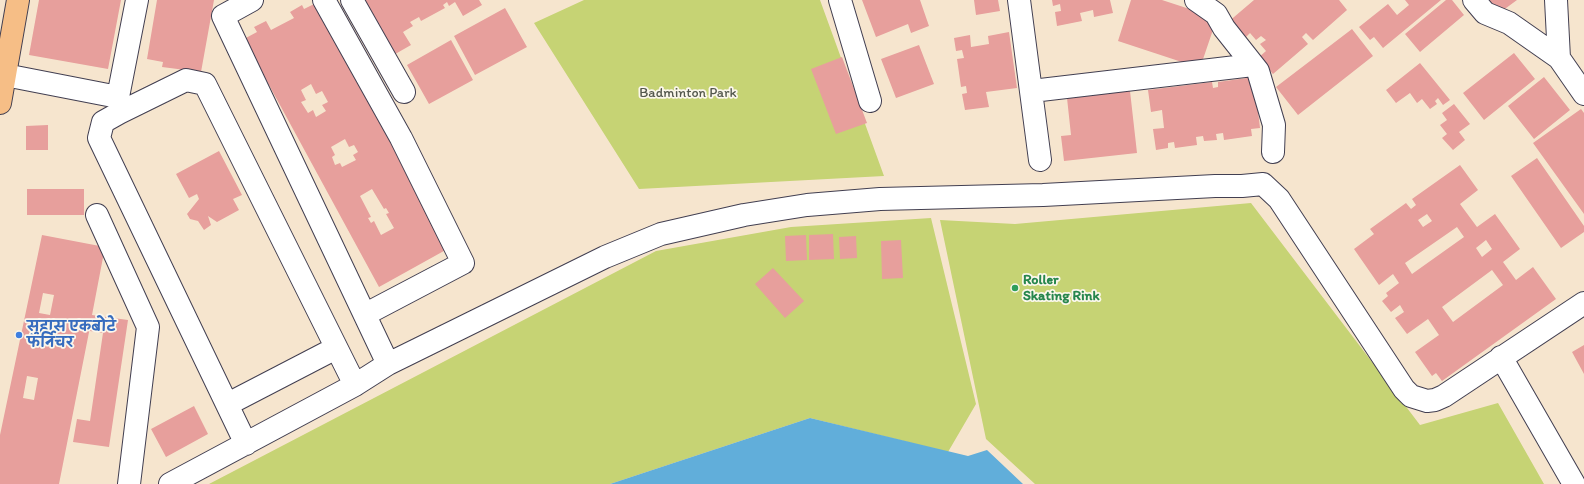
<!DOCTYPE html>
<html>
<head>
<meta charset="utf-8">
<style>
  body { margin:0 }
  canvas { display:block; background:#f6e5ce }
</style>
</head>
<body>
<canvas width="1584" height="484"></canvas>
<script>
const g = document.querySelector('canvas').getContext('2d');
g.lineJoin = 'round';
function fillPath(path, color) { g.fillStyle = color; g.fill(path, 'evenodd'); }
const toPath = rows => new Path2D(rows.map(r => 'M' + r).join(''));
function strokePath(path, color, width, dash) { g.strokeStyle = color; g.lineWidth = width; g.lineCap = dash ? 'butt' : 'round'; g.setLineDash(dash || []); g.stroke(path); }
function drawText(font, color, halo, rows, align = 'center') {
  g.font = font + ' Itim,"Playpen Sans Deva",sans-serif'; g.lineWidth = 3.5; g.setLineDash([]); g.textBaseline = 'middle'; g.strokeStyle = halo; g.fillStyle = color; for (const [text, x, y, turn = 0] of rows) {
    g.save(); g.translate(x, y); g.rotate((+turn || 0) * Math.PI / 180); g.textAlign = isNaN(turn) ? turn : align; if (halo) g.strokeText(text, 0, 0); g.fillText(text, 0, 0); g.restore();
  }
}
const green = toPath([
  [584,0,820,0,884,176,639,189,534,23],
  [1251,203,1420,425,1498,403,1544,484,1035,484,986,439,940,220,1015,224],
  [931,218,976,404,948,452,810,418,610,484,209,484,656,251,791,227]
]);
const water = toPath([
  [810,418,968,456,987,450,1023,484,610,484]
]);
const building = toPath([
  [39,0,121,0,108,69,29,55],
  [157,0,214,0,201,72,162,67,163,62,147,59],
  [358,0,479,0,482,5,463,16,455,2,449,6,447,2,443,5,445,8,421,21,419,17,410,22,413,26,403,32,411,45,390,57],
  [862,0,920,0,929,26,911,33,908,24,876,37],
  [974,0,998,0,1000,11,976,15],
  [1052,0,1110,0,1113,13,1094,17,1093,10,1080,13,1082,21,1057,26,1055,12,1061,11,1060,4,1053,6],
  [1131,0,1162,0,1217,18,1200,68,1118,41],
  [1254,0,1339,0,1347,10,1313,40,1306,33,1302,37,1308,44,1273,74,1258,58,1266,51,1260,44,1266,40,1261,36,1256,40,1250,33,1242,41,1227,23],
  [1405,0,1441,0,1383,48,1374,37,1370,40,1359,27,1388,4,1397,15,1409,5],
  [1446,0,1452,0,1464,15,1420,52,1405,34],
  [1487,0,1517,0,1498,14],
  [318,2,451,247,379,287,244,39,257,32,254,27,266,21,271,30,294,18,290,12,302,5,304,9],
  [311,84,316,94,322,91,328,102,322,105,326,111,316,117,313,110,308,113,301,102,306,100,301,90],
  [345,139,349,147,354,145,358,152,353,155,356,160,342,167,340,163,335,165,332,157,335,155,331,147],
  [372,189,384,209,386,208,389,213,386,214,394,228,381,235,374,221,371,223,368,218,371,217,360,196],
  [505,8,527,47,475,75,454,36],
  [1352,29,1373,56,1298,115,1276,87],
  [1009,32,1017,88,986,92,989,107,965,110,962,94,967,93,966,86,961,87,957,59,964,58,962,50,956,51,954,38,970,35,971,47,989,44,988,36],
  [451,40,473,80,429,104,407,65],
  [919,45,934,84,896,98,881,59],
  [1514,53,1535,79,1484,120,1463,93],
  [842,57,867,123,836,134,811,69],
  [1420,63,1450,100,1443,105,1438,98,1435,101,1437,104,1430,109,1422,99,1417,103,1410,93,1396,103,1386,90],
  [1254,77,1260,128,1251,129,1252,136,1224,140,1223,133,1216,134,1217,140,1204,141,1203,136,1196,137,1197,145,1175,148,1174,142,1168,143,1168,148,1156,150,1153,129,1164,128,1162,110,1151,112,1148,90,1212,82,1213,88,1218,87,1218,82],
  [1544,77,1570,110,1534,139,1508,106],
  [1130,91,1137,153,1064,161,1061,136,1071,135,1067,98],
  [1454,104,1470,124,1459,132,1465,140,1453,150,1442,138,1447,134,1440,125,1447,120,1442,113],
  [1581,109,1584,113,1584,214,1533,143],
  [48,125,48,150,26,150,26,126],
  [219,151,242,195,233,199,239,210,217,222,208,216,211,225,204,230,198,221,190,219,187,214,199,199,197,194,189,198,176,174],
  [1537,158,1584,226,1584,232,1561,248,1511,176],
  [1460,165,1478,190,1460,204,1477,227,1495,214,1520,249,1503,262,1516,280,1533,267,1556,299,1442,381,1436,373,1432,376,1415,352,1439,335,1428,319,1407,334,1395,318,1404,312,1400,305,1391,312,1382,301,1388,296,1386,293,1399,283,1393,274,1379,285,1354,249,1374,234,1370,229,1406,203,1411,209,1416,205,1412,199],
  [1427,214,1432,221,1423,227,1418,220],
  [1457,227,1464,237,1412,274,1405,263],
  [1486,240,1492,249,1482,257,1476,248],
  [1492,270,1503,285,1453,322,1442,307],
  [27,189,84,189,84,215,27,215],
  [833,234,834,259,809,260,809,235],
  [42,235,105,247,92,315,128,320,109,447,73,442,77,419,90,421,103,333,90,331,92,317,59,484,0,484,0,435],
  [43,293,54,295,50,315,39,313],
  [27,376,38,378,34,400,23,398],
  [806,235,807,260,786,261,785,236],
  [856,236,857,258,840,259,839,237],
  [901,240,903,278,882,279,881,241],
  [773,268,804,301,785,318,755,284],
  [1584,345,1584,374,1572,352],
  [194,406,208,434,166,457,151,429]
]);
const minor = toPath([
  [252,0,223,16,388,364],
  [324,0,401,138,463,263,366,314],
  [352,0,404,92],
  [840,0,870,101],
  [1019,0,1040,160],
  [1196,0,1216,14,1224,28,1258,71,1274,125,1273,152],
  [1474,0,1485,13,1509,23,1559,58],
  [1556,0,1559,58,1584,94],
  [5,75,118,97,137,0],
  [1032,91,1253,65],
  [97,215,148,327,129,484],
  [1501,357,1574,484],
  [228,404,336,348],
  [246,444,99,138,103,122,119,113,186,80,205,84,355,385],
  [170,484,355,385,388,364,605,257,661,234,744,215,807,205,880,199,1043,195,1215,186,1242,186,1263,184,1279,199,1404,389,1411,396,1427,401,1435,400,1444,396,1584,303]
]);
const major = toPath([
  [0,103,18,0]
]);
const markers = [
  [1015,288,4,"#2e9e5b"],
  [19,335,4,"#3f7fe0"]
];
const parkNames = [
  ["Badminton Park",688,93]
];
const leisureNames = [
  ["Roller",1023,280],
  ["Skating Rink",1023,296]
];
const shopNames = [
  ["सुहास एकबोटे",27,327],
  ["फर्निचर",27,343]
];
fillPath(green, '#c6d374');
fillPath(water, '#61aeda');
fillPath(building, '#e79f9c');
strokePath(minor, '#423f51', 24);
strokePath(major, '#423f51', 24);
strokePath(minor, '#fff', 22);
strokePath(major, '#f6be86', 22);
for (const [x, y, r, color] of markers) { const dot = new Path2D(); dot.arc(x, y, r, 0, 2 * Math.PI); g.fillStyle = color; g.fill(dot); strokePath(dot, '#fbf7ec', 1.5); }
drawText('14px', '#53574c', '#fbf7ec', parkNames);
drawText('bold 14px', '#27864d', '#fbf7ec', leisureNames, 'left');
drawText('bold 14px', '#366cbe', '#fbf7ec', shopNames, 'left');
</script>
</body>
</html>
